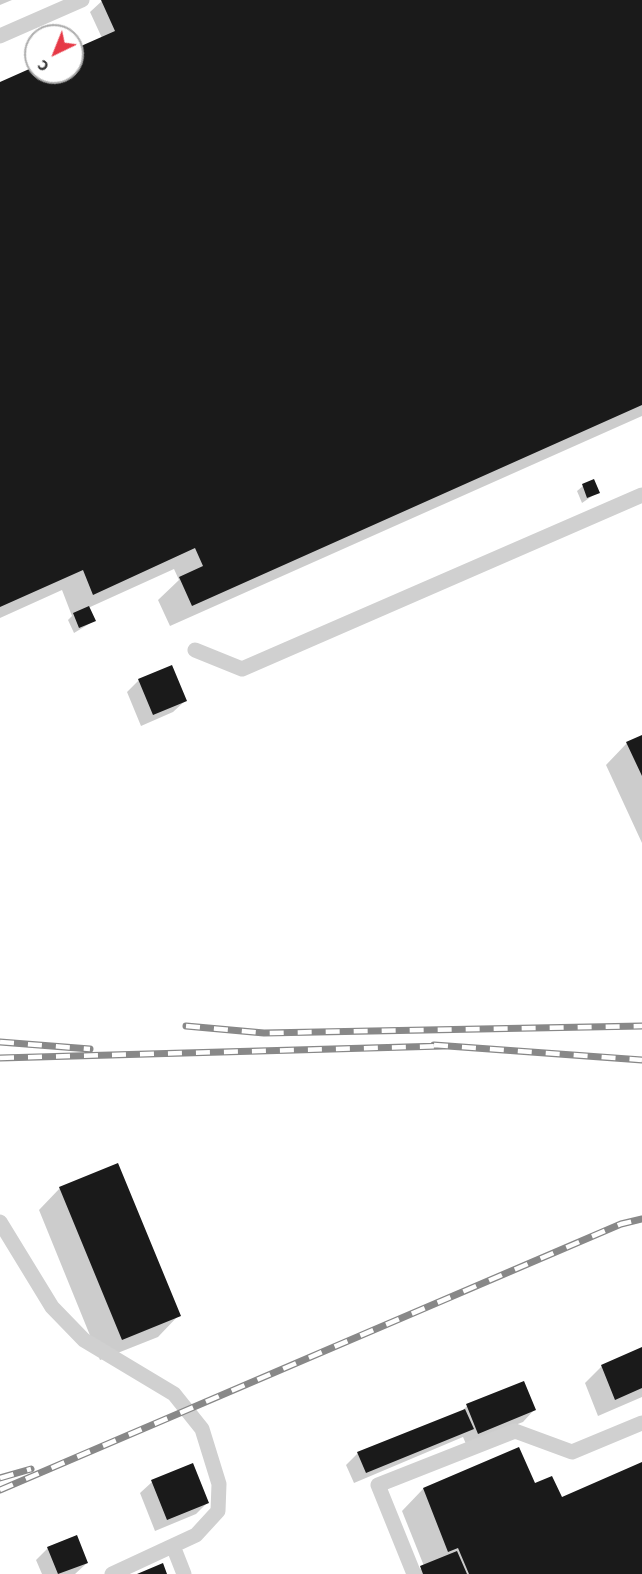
<!DOCTYPE html>
<html>
<head>
<meta charset="utf-8">
<style>
  body { margin:0 }
  #map { position:relative; width:642px; height:1574px; overflow:hidden; background:#fff; font-family:"Source Sans 3",sans-serif }
  canvas { display:block }
  .north { position:absolute; left:24px; top:24px; width:60px; height:60px; box-sizing:border-box; background:#fff; border:2px solid #adadad; border-radius:50%; rotate:223deg; font-size:16px; font-weight:700; line-height:24px; text-align:center; color:#333 }
  .north::after { content:''; display:block; margin:auto; width:21px; height:27px; background:#e63946; clip-path:polygon(50% 0,100% 100%,50% 72%,0 100%) }
</style>
</head>
<body>
<div id="map">
<canvas width="642" height="1574"></canvas>
<div class="north">С</div>
</div>
<script>
const g = document.querySelector('canvas').getContext('2d');
g.lineJoin = 'round';
function fillPath(path, color) { g.fillStyle = color; g.fill(path, 'evenodd'); }
const toPath = rows => new Path2D(rows.map(r => 'M' + r).join(''));
function strokePath(path, color, width, dash) { g.strokeStyle = color; g.lineWidth = width; g.lineCap = dash ? 'butt' : 'round'; g.setLineDash(dash || []); g.stroke(path); }
const shadow = toPath([
  [0,0,12,0,0,5],
  [103,0,642,0,642,416,170,626,158,600,179,580,174,569,88,608,94,621,74,633,68,620,72,616,62,590,0,618,0,83,36,67,36,72,72,72,72,51,102,38,90,12],
  [583,486,598,492,582,503,577,491],
  [139,680,185,701,173,712,141,726,127,692],
  [642,736,642,843,606,765,627,743],
  [60,1188,179,1315,158,1337,100,1360,39,1210],
  [642,1349,642,1397,598,1416,585,1383,602,1366],
  [467,1406,534,1410,523,1422,466,1444,463,1437,354,1483,346,1465,358,1453,461,1412],
  [518,1449,534,1485,561,1499,642,1464,642,1574,414,1574,424,1566,402,1511,423,1489],
  [192,1465,208,1502,196,1514,155,1531,140,1493,152,1482],
  [48,1548,87,1563,75,1574,42,1574,36,1560]
]);
const building = toPath([
  [101,0,642,0,642,405,192,606,179,577,203,566,195,548,93,595,83,570,0,607,0,82,36,66,36,72,72,72,72,50,115,31],
  [594,479,600,493,587,498,582,484],
  [89,606,96,621,79,628,73,613],
  [172,665,187,701,153,715,138,679],
  [642,735,642,776,626,742],
  [118,1163,181,1316,122,1340,59,1187],
  [642,1347,642,1388,615,1400,601,1365],
  [524,1381,536,1410,478,1434,466,1404],
  [465,1409,474,1429,366,1473,357,1452],
  [519,1447,535,1483,552,1476,562,1497,642,1462,642,1574,469,1574,458,1548,448,1552,423,1488],
  [193,1463,209,1503,167,1520,151,1480],
  [77,1535,88,1563,58,1574,47,1547],
  [457,1551,467,1574,423,1574,420,1566],
  [163,1563,167,1574,137,1574]
]);
const lane = toPath([
  [0,36,82,0],
  [195,650,242,669,642,495],
  [0,1222,52,1307,84,1340,174,1394,202,1429,219,1484,218,1511,196,1535,112,1574],
  [173,1546,184,1574],
  [414,1574,378,1485,515,1431,572,1452,642,1423]
]);
const rail = toPath([
  [186,1026,264,1033,642,1026],
  [0,1042,90,1049],
  [434,1045,642,1060],
  [0,1058,443,1046],
  [0,1478,31,1469],
  [0,1490,621,1224,642,1219]
]);
fillPath(shadow, '#0003');
fillPath(building, '#1a1a1a');
strokePath(lane, '#d0d0d0', 15);
strokePath(rail, '#888', 7);
strokePath(rail, '#fff', 4.5, [14]);
</script>
</body>
</html>
